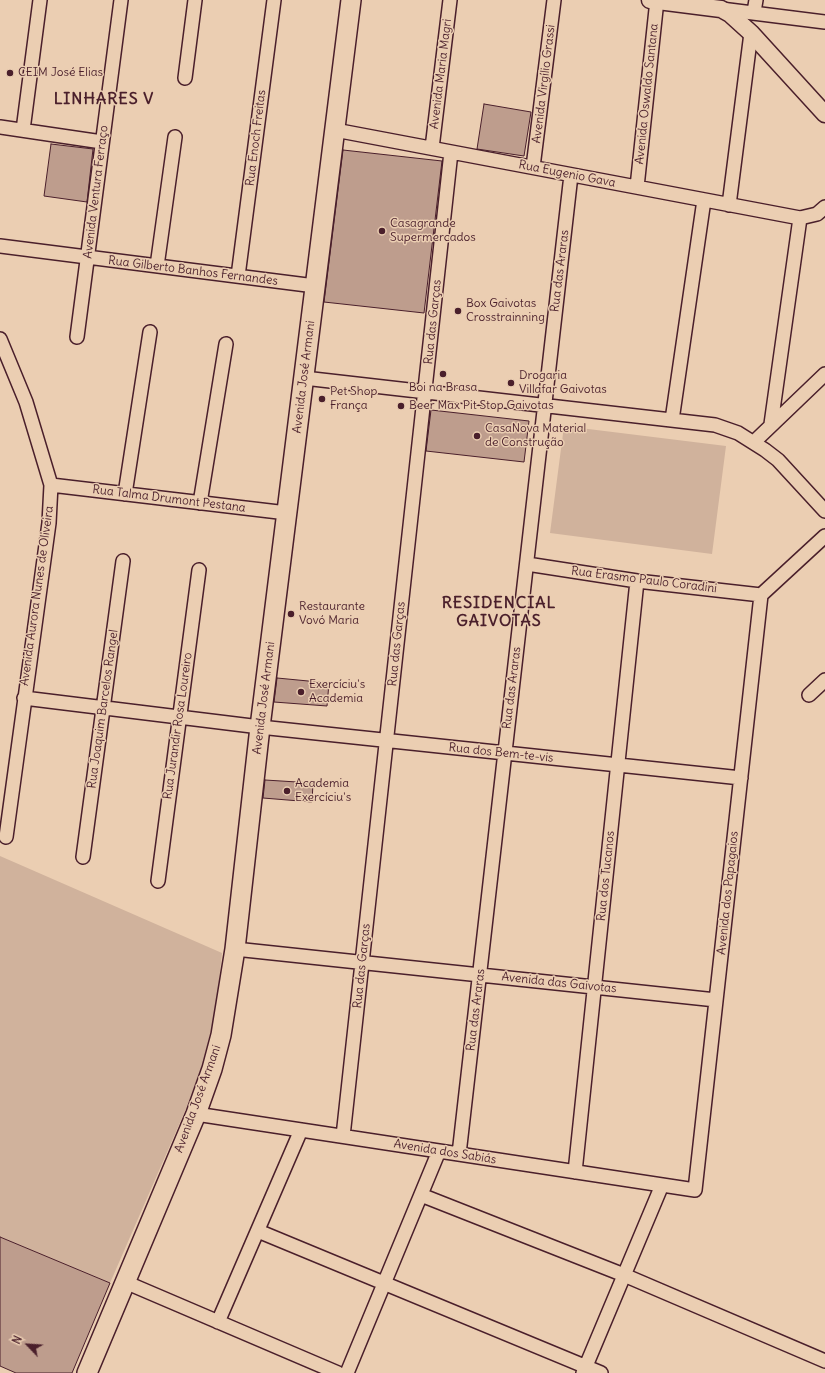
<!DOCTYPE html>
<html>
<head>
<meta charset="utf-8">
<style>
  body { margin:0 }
  #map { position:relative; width:825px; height:1373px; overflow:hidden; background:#ebceb2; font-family:Delius,sans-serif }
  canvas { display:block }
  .north { position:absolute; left:8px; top:1325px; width:40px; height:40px; -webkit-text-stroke:3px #ebceb2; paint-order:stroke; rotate:295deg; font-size:11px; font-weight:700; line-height:16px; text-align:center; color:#4a1f2b }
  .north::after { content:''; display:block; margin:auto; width:14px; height:18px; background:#4a1f2b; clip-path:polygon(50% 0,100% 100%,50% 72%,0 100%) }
</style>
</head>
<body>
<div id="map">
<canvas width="825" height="1373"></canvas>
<div class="north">N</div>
</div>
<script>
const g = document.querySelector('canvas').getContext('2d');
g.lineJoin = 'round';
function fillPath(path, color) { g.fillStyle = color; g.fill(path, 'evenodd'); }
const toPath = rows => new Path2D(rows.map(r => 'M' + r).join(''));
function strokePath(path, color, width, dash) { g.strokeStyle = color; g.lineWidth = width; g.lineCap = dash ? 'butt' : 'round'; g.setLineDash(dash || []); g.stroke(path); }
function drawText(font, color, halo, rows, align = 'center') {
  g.font = font + ' Delius,sans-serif'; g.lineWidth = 3; g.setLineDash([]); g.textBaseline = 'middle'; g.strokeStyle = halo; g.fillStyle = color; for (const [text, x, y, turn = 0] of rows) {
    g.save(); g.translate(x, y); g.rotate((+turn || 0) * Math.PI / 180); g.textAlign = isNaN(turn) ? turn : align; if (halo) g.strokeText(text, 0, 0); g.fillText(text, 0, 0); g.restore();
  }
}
const green = toPath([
  [564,426,726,446,712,554,550,533],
  [0,856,222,953,216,1009,203,1063,185,1111,110,1283,0,1237]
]);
const building = toPath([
  [484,104,531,112,524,156,477,149,484,104],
  [51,144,93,149,87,202,44,196,51,144],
  [343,150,442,161,424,313,324,302,343,150],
  [431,410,529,421,524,462,426,451,431,410],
  [277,678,329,683,327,706,274,702,277,678],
  [265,780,313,783,312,802,263,798,265,780],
  [0,1237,110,1283,72,1373,16,1373,0,1366,0,1237]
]);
const minor = toPath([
  [721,9,825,22],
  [754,12,756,0],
  [185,78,195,0],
  [0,127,102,142],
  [23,130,40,0],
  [335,130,800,218,817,214,825,207],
  [432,148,450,0],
  [533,167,554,0],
  [637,187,657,0],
  [729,205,751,33],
  [0,246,315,286],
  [157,266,175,137],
  [238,276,274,0],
  [77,337,121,0],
  [0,339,26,402,51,485,49,523,6,837],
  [304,378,715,425,738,433,765,450,778,460,825,511],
  [672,420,704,200],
  [771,424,800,218],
  [754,442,825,374],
  [51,485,287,513],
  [125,494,150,332],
  [200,503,226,344],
  [527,564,637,581,761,595],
  [761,595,825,536],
  [809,695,825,680],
  [24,698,260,727,741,778],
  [83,857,123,561],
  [158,881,199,570],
  [235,949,716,1000],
  [196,1114,695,1190,761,595],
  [343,1136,451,152],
  [459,1154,571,175],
  [575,1172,637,581],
  [421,1195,624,1275,825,1361],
  [258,1231,601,1373],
  [125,1282,338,1373],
  [218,1322,301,1130],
  [347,1373,439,1151],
  [583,1373,662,1185]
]);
const tertiary = toPath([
  [650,0,721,9,730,14,751,33,825,114]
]);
const secondary = toPath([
  [87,1373,196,1114,212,1069,221,1035,235,949,260,727,351,0]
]);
const markers = [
  [10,73,4,"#4a1f2b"],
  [382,231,4,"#4a1f2b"],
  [458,311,4,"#4a1f2b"],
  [443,374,4,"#4a1f2b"],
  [511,383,4,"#4a1f2b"],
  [322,399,4,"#4a1f2b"],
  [401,406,4,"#4a1f2b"],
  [477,436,4,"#4a1f2b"],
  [291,614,4,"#4a1f2b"],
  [301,692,4,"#4a1f2b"],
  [287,791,4,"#4a1f2b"]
];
const poiNames = [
  ["CEIM José Elias",18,73],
  ["Casagrande",390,224],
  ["Supermercados",390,238],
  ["Box Gaivotas",466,304],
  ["Crosstrainning",466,318],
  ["Drogaria",519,376],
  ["Villafar Gaivotas",519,390],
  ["Boi na Brasa",443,388,"center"],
  ["Pet Shop",330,392],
  ["França",330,406],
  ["Beer Max Pit Stop Gaivotas",409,406],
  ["CasaNova Material",485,429],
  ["de Construção",485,443],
  ["Restaurante",299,607],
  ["Vovó Maria",299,621],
  ["Exercíciu's",309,685],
  ["Academia",309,699],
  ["Academia",295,784],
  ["Exercíciu's",295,798]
];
const streetNames = [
  ["Avenida Maria Magri",441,74,-83],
  ["Avenida Virgílio Grassi",544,84,-83],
  ["Avenida Oswaldo Santana",647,94,-84],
  ["Rua Enoch Freitas",256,138,-83],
  ["Rua Eugenio Gava",567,174,11],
  ["Avenida Ventura Ferraço",96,192,-83],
  ["Rua Gilberto Banhos Fernandes",193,271,7],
  ["Rua das Araras",560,271,-83],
  ["Rua das Garças",433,322,-84],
  ["Avenida José Armani",304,377,-83],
  ["Rua Talma Drumont Pestana",169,499,7],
  ["Rua Erasmo Paulo Coradini",644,580,7],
  ["Avenida Aurora Nunes de Oliveira",37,596,-82],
  ["Rua das Garças",397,644,-84],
  ["Rua das Araras",512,688,-83],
  ["Avenida José Armani",264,698,-83],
  ["Rua Joaquim Barcelos Rangel",103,709,-82],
  ["Rua Jurandir Rosa Loureiro",178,726,-82],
  ["Rua dos Bem-te-vis",501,753,6],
  ["Rua dos Tucanos",606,876,-84],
  ["Avenida dos Papagaios",728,893,-84],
  ["Rua das Garças",362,966,-84],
  ["Avenida das Gaivotas",559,983,6],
  ["Rua das Araras",476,1010,-83],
  ["Avenida José Armani",198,1099,-70],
  ["Avenida dos Sabiás",445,1152,9]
];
const districtNames = [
  ["LINHARES V",104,99],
  ["RESIDENCIAL",499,603],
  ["GAIVOTAS",499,621]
];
fillPath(green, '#d0b29c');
fillPath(building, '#be9d8d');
strokePath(building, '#4a1f2b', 1);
strokePath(minor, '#4a1f2b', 16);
strokePath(tertiary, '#4a1f2b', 19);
strokePath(secondary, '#4a1f2b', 22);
strokePath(minor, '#ebceb2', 13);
strokePath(tertiary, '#ebceb2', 16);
strokePath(secondary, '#ebceb2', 19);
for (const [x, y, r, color] of markers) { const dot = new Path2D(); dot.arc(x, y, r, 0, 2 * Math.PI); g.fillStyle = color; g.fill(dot); strokePath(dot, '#ebceb2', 1.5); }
drawText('12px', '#4a1f2b', '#ebceb2', poiNames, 'left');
drawText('12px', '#4a1f2b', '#ebceb2', streetNames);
g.letterSpacing = '1px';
drawText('bold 16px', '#4a1f2b', '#ebceb2', districtNames);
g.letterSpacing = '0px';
</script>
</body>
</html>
